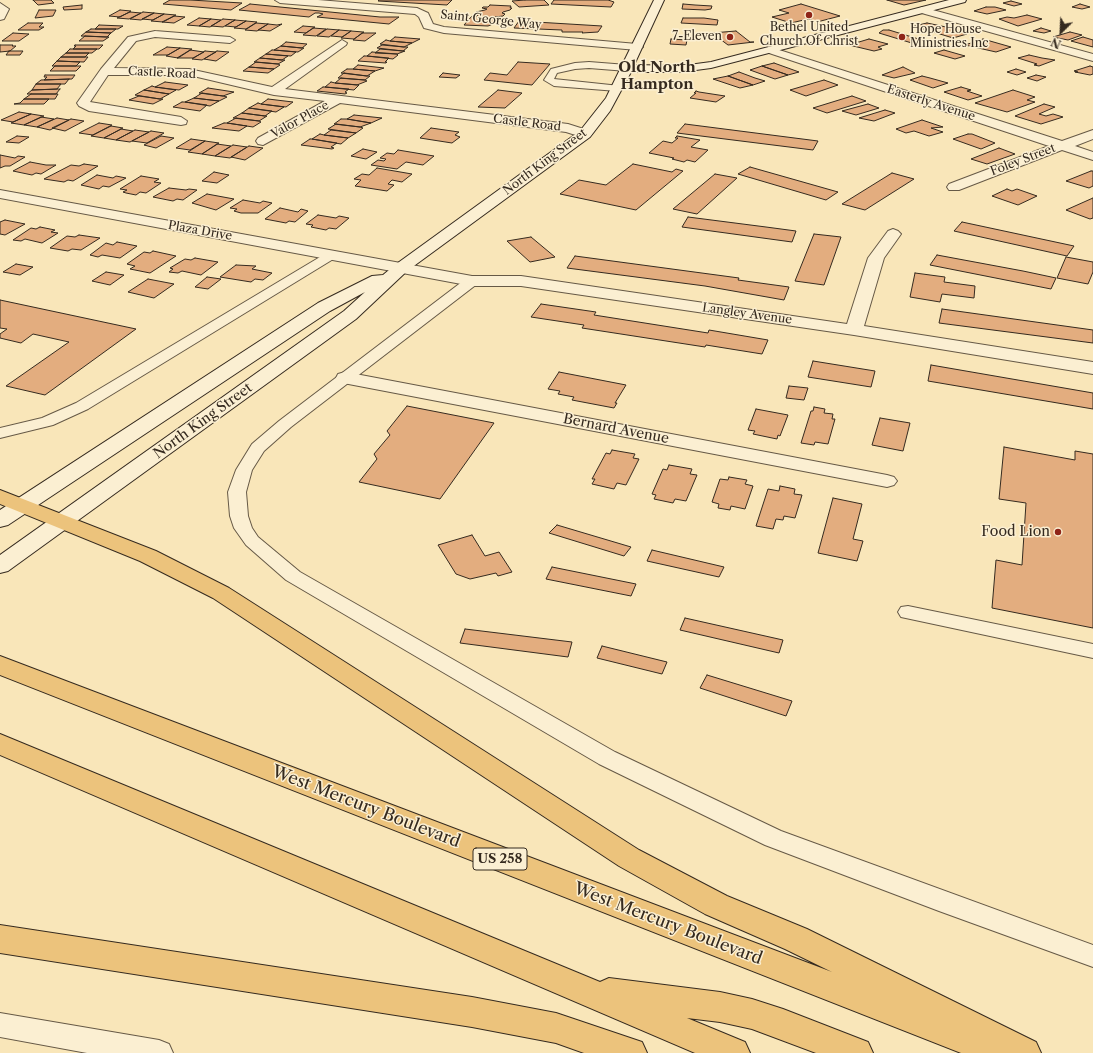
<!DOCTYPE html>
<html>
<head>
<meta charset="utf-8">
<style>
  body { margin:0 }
  #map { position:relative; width:1093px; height:1053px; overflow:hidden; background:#f9e6b9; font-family:"Libre Caslon Text",serif }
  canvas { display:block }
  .north { position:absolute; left:1041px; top:12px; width:40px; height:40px; -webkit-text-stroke:3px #fbefd2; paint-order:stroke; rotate:204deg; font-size:11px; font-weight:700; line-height:16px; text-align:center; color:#352a1f }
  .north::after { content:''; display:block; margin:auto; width:14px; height:18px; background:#352a1f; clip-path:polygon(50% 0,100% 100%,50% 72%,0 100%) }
</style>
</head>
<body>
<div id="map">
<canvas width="1093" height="1053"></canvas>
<div class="north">N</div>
</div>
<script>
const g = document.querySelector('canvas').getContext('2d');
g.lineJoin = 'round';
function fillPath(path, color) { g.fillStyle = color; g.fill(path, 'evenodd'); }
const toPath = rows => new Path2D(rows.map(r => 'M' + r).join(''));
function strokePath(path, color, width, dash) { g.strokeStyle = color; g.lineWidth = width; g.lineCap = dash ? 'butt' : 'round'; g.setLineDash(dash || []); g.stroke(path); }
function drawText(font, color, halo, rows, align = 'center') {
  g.font = font + ' "Libre Caslon Text",serif'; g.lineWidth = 3; g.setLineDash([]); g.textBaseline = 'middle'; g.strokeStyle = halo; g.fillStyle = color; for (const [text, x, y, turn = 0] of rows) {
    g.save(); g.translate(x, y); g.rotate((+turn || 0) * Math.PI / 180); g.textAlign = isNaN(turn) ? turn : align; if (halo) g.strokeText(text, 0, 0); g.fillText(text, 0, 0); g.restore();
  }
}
const building = toPath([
  [33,0,51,0,54,3,38,5,33,0],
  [170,0,190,0,242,3,231,10,163,4,170,0],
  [379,0,452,0,447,5,378,1,379,0],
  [525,0,544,0,549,5,519,7,512,1,525,0],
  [554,0,608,0,614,2,611,7,551,4,554,0],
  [887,0,926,0,904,5,887,0],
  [1011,1,1022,4,1014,6,1003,3,1011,1],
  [250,4,380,17,399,17,389,24,317,17,323,14,319,13,315,13,309,17,239,10,250,4],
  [683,4,695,5,712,6,711,9,705,10,682,9,683,4],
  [801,4,840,16,817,22,808,19,791,23,772,17,789,13,779,10,801,4],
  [1080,4,1090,7,1082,9,1072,7,1080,4],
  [82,5,82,9,64,10,63,7,82,5],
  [490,5,511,6,510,8,512,8,510,10,503,12,502,13,505,14,503,16,495,17,494,20,496,20,493,24,488,26,464,25,472,16,477,16,479,14,474,14,476,12,485,10,487,9,482,8,483,7,488,7,490,5],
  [986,7,995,7,1006,10,987,14,974,11,986,7],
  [39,10,56,10,53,16,35,18,39,10],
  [120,10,131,11,120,17,109,16,120,10],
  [130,12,141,13,129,19,117,18,130,12],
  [143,12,154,13,141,20,130,19,143,12],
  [154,13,164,14,153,20,142,19,154,13],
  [164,14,176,15,163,22,151,21,164,14],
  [1027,15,1042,19,1018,26,999,19,1007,17,1014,18,1027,15],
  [174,16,185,17,174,23,162,22,174,16],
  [199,18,211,19,199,26,187,25,199,18],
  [683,18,704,18,718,20,717,25,681,23,683,18],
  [211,19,221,20,210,27,199,26,211,19],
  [223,19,235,20,223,27,211,26,223,19],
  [235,20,246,21,236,27,225,26,235,20],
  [246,21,257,22,246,29,234,28,246,21],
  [519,21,602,26,598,32,582,33,583,32,562,32,562,30,514,28,519,21],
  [28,23,43,23,39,27,44,27,39,30,18,30,28,23],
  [256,23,268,24,257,31,245,30,256,23],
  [927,23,946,27,967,34,953,38,914,26,927,23],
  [268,24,277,25,282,24,270,31,258,30,268,24],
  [99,25,123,26,118,29,95,29,99,25],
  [303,26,315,27,306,33,294,32,303,26],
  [313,28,326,29,316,36,303,35,313,28],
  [1041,28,1051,31,1044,33,1033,31,1041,28],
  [91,29,116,29,111,33,86,32,91,29],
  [327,29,339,30,329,37,317,36,327,29],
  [339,30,351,31,342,37,331,36,339,30],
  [889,30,925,41,915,44,879,33,883,30,889,30],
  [351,31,363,32,364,32,354,39,341,38,351,31],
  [736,31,750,42,754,42,728,45,712,33,736,31],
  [86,32,111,33,107,37,81,36,86,32],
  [1070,32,1082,35,1068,40,1053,37,1070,32],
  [13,33,29,34,19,41,2,41,13,33],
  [362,33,376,33,365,41,353,40,362,33],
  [85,36,107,37,109,37,103,41,79,41,85,36],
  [395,37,420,39,412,43,390,41,395,37],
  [1083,37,1093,40,1093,47,1071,41,1083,37],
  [671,39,687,40,686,45,670,44,671,39],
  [869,39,888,44,878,47,882,49,874,51,849,45,869,39],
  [983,39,1011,47,996,52,965,45,983,39],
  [386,40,390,41,412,43,404,47,380,44,386,40],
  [286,42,307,44,302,48,281,46,286,42],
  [0,45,13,45,12,46,16,46,10,51,0,52,0,45],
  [75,45,103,45,99,49,73,49,76,46,74,46,75,45],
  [382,45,404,47,408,47,403,51,377,48,382,45],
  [281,46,302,48,304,48,298,52,274,50,281,46],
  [167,47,180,48,168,55,153,55,167,47],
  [180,48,192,49,178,58,166,56,180,48],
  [70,49,97,49,92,53,66,53,70,49],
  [380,49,403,51,405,51,397,54,375,53,380,49],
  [190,50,204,52,193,58,177,58,190,50],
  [272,50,274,50,296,52,291,56,266,54,272,50],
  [944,50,965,56,955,59,934,53,944,50],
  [9,51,23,51,20,55,6,55,9,51],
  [205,51,216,52,202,60,192,59,205,51],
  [217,51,229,52,216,61,204,59,217,51],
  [372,52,397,54,398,55,393,59,367,56,372,52],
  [66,53,89,53,85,57,61,57,66,53],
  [266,54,288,56,282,60,260,58,266,54],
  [1029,55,1042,58,1055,60,1039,66,1034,65,1037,64,1018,58,1029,55],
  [364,56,367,56,389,58,385,62,387,62,386,63,358,61,364,56],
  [61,57,88,57,84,62,57,61,61,57],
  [260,58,282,60,285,60,278,64,254,62,260,58],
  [57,61,80,62,76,66,52,66,57,61],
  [256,62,278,64,280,65,274,69,249,67,256,62],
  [518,62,550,64,532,85,484,80,490,73,507,75,518,62],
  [774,63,799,72,788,75,762,66,774,63],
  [358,65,384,68,375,71,353,69,358,65],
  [55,66,81,66,76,71,50,71,55,66],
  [762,66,788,75,775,79,750,70,762,66],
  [1090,66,1093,67,1093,74,1090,75,1075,72,1078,72,1074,71,1090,66],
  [249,67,274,69,268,73,243,71,249,67],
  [903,67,915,73,894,78,882,75,903,67],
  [347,69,353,69,375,71,367,76,341,73,347,69],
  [1016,69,1026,72,1017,75,1007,72,1016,69],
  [739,72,755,78,765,81,753,85,728,76,739,72],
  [344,73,367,76,370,76,365,80,338,78,344,73],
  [443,73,460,75,456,78,439,77,443,73],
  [45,75,75,75,72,79,44,80,47,77,44,77,45,75],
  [1036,75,1046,77,1037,81,1027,78,1036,75],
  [728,76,753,85,740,88,713,79,728,76],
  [922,76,930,78,948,83,933,88,910,80,922,76],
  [341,78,365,80,367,81,357,85,335,83,341,78],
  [69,79,65,84,36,84,41,80,69,79],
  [824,80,838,85,806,96,790,90,824,80],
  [165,82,188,85,179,90,155,87,165,82],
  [331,82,335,83,359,85,354,90,325,87,331,82],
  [36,84,61,84,57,89,32,90,36,84],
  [152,86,155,87,176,90,169,94,144,90,152,86],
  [323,87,325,87,349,89,345,92,347,93,345,94,317,91,323,87],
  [961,87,971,90,967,91,982,96,968,100,944,92,961,87],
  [208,88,234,92,223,96,199,93,208,88],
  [60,89,56,94,27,94,32,90,60,89],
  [144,90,169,94,160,99,135,95,144,90],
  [498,90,522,93,505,108,478,107,498,90],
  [1013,90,1035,97,1027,100,1035,102,1007,112,975,103,1013,90],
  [696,91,699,92,725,96,716,102,690,98,696,93,694,93,696,91],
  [202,93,223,96,227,97,219,101,194,98,202,93],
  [31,94,58,94,55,99,24,99,31,94],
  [139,96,160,99,163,99,153,104,129,100,139,96],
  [852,96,866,101,827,113,813,108,852,96],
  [194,98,219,101,210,106,185,102,194,98],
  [24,99,49,99,44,104,14,104,20,103,24,99],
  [268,99,293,102,286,107,261,104,268,99],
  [182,102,185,102,207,105,200,111,173,107,182,102],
  [258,103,261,104,284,107,276,112,249,108,258,103],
  [868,104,879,108,856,115,842,111,868,104],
  [1044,104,1055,107,1039,114,1046,116,1053,114,1063,117,1041,124,1015,116,1044,104],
  [249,108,272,111,265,116,242,113,249,108],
  [885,110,895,113,874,121,859,118,885,110],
  [19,112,31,114,13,122,1,120,19,112],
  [242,113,265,116,267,116,259,121,233,118,242,113],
  [31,114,44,116,24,125,11,123,31,114],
  [354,115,382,118,371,123,347,119,354,115],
  [41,117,54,119,37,127,24,125,41,117],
  [57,118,69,120,50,130,37,127,57,118],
  [236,118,259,121,261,122,253,127,227,123,236,118],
  [71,119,84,121,65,131,52,128,71,119],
  [341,119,347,119,371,123,360,127,334,124,341,119],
  [922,120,943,127,931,128,943,132,929,136,914,131,906,133,896,129,922,120],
  [99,123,112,125,93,135,79,133,99,123],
  [224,123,227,123,247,126,239,131,212,128,224,123],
  [336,124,360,127,363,128,356,133,328,129,336,124],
  [685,124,818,141,813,150,677,133,685,124],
  [111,126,123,128,104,138,91,136,111,126],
  [431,128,459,132,455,135,460,137,452,143,420,138,431,128],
  [121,129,133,131,116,140,104,138,121,129],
  [135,130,149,132,130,142,116,140,135,130],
  [331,130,356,133,348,138,324,135,331,130],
  [151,131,164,133,147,143,132,141,151,131],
  [320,134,324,135,348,138,341,144,312,139,320,134],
  [968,134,972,134,995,143,981,149,953,139,968,134],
  [17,136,29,137,19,143,6,142,17,136],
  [161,136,174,138,156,148,144,145,161,136],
  [677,136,700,140,691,147,708,150,695,162,687,160,684,162,672,159,674,158,649,153,663,141,672,143,678,138,675,138,677,136],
  [191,139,205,141,190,150,176,148,191,139],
  [310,139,312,139,337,143,331,147,334,148,332,149,301,145,310,139],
  [205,141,219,143,202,154,188,152,205,141],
  [217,144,231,146,215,156,202,154,217,144],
  [233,145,247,147,230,158,215,156,233,145],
  [249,146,263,148,245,160,231,157,249,146],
  [999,148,1015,154,987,164,971,159,999,148],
  [363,149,377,152,366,159,351,156,363,149],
  [398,150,434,156,423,165,406,162,397,169,371,165,378,160,384,161,386,159,380,158,387,153,394,154,398,150],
  [0,155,15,158,18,156,25,157,10,166,5,166,0,168,0,155],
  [30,162,46,165,56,165,41,174,36,173,32,175,13,171,30,162],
  [84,164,98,166,73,181,68,180,64,182,44,179,71,165,79,166,84,164],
  [633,164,672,172,676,169,683,171,636,210,560,194,579,180,606,185,633,164],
  [750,167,838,192,826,200,738,174,750,167],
  [377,168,412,174,402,182,392,180,388,184,394,185,387,191,355,186,361,180,354,179,362,174,369,175,377,168],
  [1091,171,1093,171,1093,186,1089,188,1066,181,1091,171],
  [214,172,229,175,217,183,202,181,214,172],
  [892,173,914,179,865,210,842,204,892,173],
  [715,174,737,178,697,214,673,209,715,174],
  [97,175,113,178,116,176,126,178,109,187,103,186,99,189,81,185,97,175],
  [141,176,159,179,154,182,161,183,146,193,140,192,136,195,126,193,123,192,127,190,120,189,141,176],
  [169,188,186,190,189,189,197,190,183,200,177,199,173,201,153,197,169,188],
  [1007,189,1012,191,1017,189,1037,196,1018,205,992,196,1007,189],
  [207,194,234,199,216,210,192,203,207,194],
  [1093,198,1093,218,1090,219,1066,210,1093,198],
  [243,200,260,203,263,201,272,203,258,213,241,213,234,211,237,209,230,208,243,200],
  [280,208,298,212,301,209,308,211,295,222,289,221,286,223,265,219,280,208],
  [318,215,336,218,339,216,349,218,336,229,329,228,326,230,311,227,313,225,306,224,318,215],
  [688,217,766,227,796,231,792,242,682,227,688,217],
  [5,220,25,224,5,235,0,234,0,222,5,220],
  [962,222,1074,246,1067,256,954,231,962,222],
  [40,227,55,230,51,232,58,233,42,243,25,239,21,241,13,240,31,228,36,229,40,227],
  [814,234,841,237,824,285,795,281,814,234],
  [79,235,100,238,81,250,72,249,68,251,50,248,67,236,75,237,79,235],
  [531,237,555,257,530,262,507,241,531,237],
  [117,242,137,246,120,258,102,255,98,257,90,255,106,243,113,245,117,242],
  [153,251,176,256,150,273,130,269,135,266,127,264,144,252,150,253,153,251],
  [937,255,1023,271,1056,278,1051,289,930,265,937,255],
  [575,256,739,278,738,280,789,287,784,300,705,286,567,268,575,256],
  [1066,257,1093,262,1093,272,1088,284,1057,278,1066,257],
  [195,258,218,262,201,275,182,271,178,273,169,272,173,269,170,268,185,259,191,260,195,258],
  [16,264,33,267,20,275,3,272,16,264],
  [236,265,256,266,252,269,272,273,263,280,255,279,251,282,220,277,236,265],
  [106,272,124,275,110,285,92,281,106,272],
  [915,273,945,277,944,282,975,286,974,298,942,294,940,302,910,297,915,273],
  [207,277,221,279,208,289,195,287,207,277],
  [148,279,174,284,154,298,128,292,148,279],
  [0,300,136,329,45,395,6,386,69,342,33,334,21,343,0,338,0,334,7,329,0,328,0,300],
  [541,304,596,312,594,315,708,333,709,330,768,340,762,354,706,345,705,347,582,328,584,325,531,317,541,304],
  [942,309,1093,330,1093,343,939,323,942,309],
  [813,361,875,371,871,387,808,377,813,361],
  [931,365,1093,393,1093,409,928,381,931,365],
  [559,372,626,385,615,403,617,403,614,408,572,400,574,397,558,394,560,391,548,389,559,372],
  [789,386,808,388,804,400,786,398,789,386],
  [407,406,494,423,440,499,359,482,377,459,374,454,390,435,387,431,407,406],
  [814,407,825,409,824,413,833,414,832,419,835,419,828,444,815,442,814,445,801,443,811,411,813,411,814,407],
  [756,409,788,415,780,436,778,435,777,439,753,434,755,431,748,430,756,409],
  [880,418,910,423,903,451,872,445,880,418],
  [1004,447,1075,460,1075,451,1093,454,1093,628,992,608,996,560,1022,565,1026,503,999,499,1004,447],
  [612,450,635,454,633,458,639,459,626,485,617,483,614,489,592,484,595,479,592,479,606,453,610,454,612,450],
  [669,465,692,469,690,474,697,475,686,501,675,499,673,503,654,499,656,495,652,494,663,469,667,470,669,465],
  [729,477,747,480,745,484,753,486,745,509,731,506,730,510,718,508,719,504,712,502,720,479,728,480,729,477],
  [780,486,795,489,794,494,802,495,795,518,784,516,783,520,776,519,773,529,756,526,768,489,779,491,780,486],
  [833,498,862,504,853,539,863,541,857,561,818,553,833,498],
  [557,525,631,547,624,556,549,533,557,525],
  [472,535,485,556,499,552,512,572,498,576,496,573,470,579,456,574,438,545,472,535],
  [652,550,724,567,719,577,647,561,652,550],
  [552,567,636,584,631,596,546,579,552,567],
  [685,618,783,640,779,653,680,630,685,618],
  [465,629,572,642,568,657,460,643,465,629],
  [602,646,667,662,662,674,597,658,602,646],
  [707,675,792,701,786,716,700,688,707,675]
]);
const service = toPath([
  [589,62,627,65,632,68,627,71,589,68,575,69,557,73,554,79,620,86,622,88,620,90,617,91,554,86,544,80,551,69,575,63,589,62],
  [330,251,335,252,336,255,335,258,88,409,53,425,0,438,0,428,42,418,76,403,330,251],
  [472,277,477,278,479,281,477,284,291,427,264,451,252,470,246,492,248,516,252,528,258,537,300,572,615,752,781,831,1093,945,1093,967,939,911,765,845,599,764,286,580,246,545,234,528,230,516,228,492,236,470,252,444,279,421,467,278,472,277],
  [908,606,1093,644,1093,658,901,617,898,612,901,607,908,606],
  [0,1013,159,1040,169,1044,173,1053,87,1053,0,1037,0,1013]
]);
const minor = toPath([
  [275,0,318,0,417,8,428,13,433,24,444,27,637,44,643,47,637,50,444,33,424,28,419,17,415,14,280,3,275,0],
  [0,3,9,9,4,19,0,20,0,3],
  [922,7,1093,54,1093,61,918,12,917,10,922,7],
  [155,31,230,37,235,40,230,43,155,37,136,41,114,68,189,69,272,87,342,40,347,43,346,45,285,89,568,124,590,131,592,134,585,138,566,132,340,103,263,145,258,144,256,141,258,138,325,101,274,95,189,75,108,75,90,102,181,117,187,121,186,124,181,125,89,111,79,106,77,103,101,69,128,37,155,31],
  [770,47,1062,141,1093,130,1093,139,1075,146,1093,152,1093,160,1062,150,959,190,949,190,947,187,949,184,1049,146,766,52,764,50,770,47],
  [0,190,472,276,521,276,847,324,868,258,888,231,893,229,898,231,901,234,884,258,864,326,1093,362,1093,374,854,335,521,286,472,286,0,198,0,190],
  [345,372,887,475,894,477,897,481,894,485,887,487,338,382,336,378,338,374,345,372]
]);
const secondary = toPath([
  [654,0,664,0,634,65,681,66,711,62,949,0,966,0,965,2,711,68,681,72,631,72,610,111,590,137,407,271,356,319,8,571,0,573,0,555,344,311,365,292,330,311,8,525,0,527,0,510,318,303,372,276,383,275,395,265,580,131,606,98,654,0]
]);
const primary = toPath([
  [0,490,156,551,229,588,639,850,727,896,807,929,1036,1042,1041,1053,961,1053,0,675,0,656,832,972,785,949,705,914,619,866,213,598,140,561,0,504,0,490],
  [0,734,600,982,609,978,720,992,752,999,783,1009,868,1042,873,1053,816,1053,752,1029,720,1022,687,1018,745,1042,750,1053,695,1053,0,755,0,734],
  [0,925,472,997,556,1013,642,1042,647,1053,584,1053,556,1043,472,1027,0,953,0,925]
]);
const markers = [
  [809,15,4,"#8f2418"],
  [730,37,4,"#8f2418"],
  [902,37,4,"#8f2418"],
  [1058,532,4,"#8f2418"]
];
const farStreetnames = [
  ["Saint George Way",491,20,6],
  ["Castle Road",162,73,3],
  ["Easterly Avenue",931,103,18],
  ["Valor Place",300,120,-29],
  ["Castle Road",527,123,7],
  ["Foley Street",1023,160,-21],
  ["North King Street",545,162,-37],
  ["Plaza Drive",200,231,10],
  ["Langley Avenue",747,314,8]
];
const farPoinames = [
  ["Bethel United",809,28],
  ["Church Of Christ",809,42],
  ["Hope House",910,30,"left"],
  ["Ministries Inc",910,44,"left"],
  ["7-Eleven",722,37,"right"]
];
const shields = [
  [500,859,54]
];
const shieldNames = [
  ["US 258",500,859]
];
const streetNames = [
  ["North King Street",203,421,-36],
  ["Bernard Avenue",616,429,11]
];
const poiNames = [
  ["Food Lion",1050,532]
];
const farDistrictnames = [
  ["Old North",657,68],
  ["Hampton",657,85]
];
const nearStreetnames = [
  ["West Mercury Boulevard",366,807,21],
  ["West Mercury Boulevard",668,924,21]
];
fillPath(building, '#e3ad7f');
strokePath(building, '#352a1f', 1);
strokePath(service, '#665946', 2);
strokePath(minor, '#665946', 2);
strokePath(secondary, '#352a1f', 2);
strokePath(primary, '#352a1f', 2);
fillPath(service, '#fbefd2');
fillPath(minor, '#fbefd2');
fillPath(secondary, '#fbefd2');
fillPath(primary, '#ecc37c');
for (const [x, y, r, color] of markers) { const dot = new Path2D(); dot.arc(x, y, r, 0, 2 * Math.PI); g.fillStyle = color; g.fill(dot); strokePath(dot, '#fbefd2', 1.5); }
drawText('12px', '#352a1f', '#fbefd2', farStreetnames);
drawText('12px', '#352a1f', '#fbefd2', farPoinames);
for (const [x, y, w] of shields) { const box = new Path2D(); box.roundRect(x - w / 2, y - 11, w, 22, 3); g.fillStyle = '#fbefd2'; g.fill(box); strokePath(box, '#352a1f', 1); }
drawText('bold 13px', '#352a1f', null, shieldNames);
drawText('14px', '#352a1f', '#fbefd2', streetNames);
drawText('14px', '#352a1f', '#fbefd2', poiNames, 'right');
drawText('bold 15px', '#352a1f', '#fbefd2', farDistrictnames);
drawText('17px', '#352a1f', '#fbefd2', nearStreetnames);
</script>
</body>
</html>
